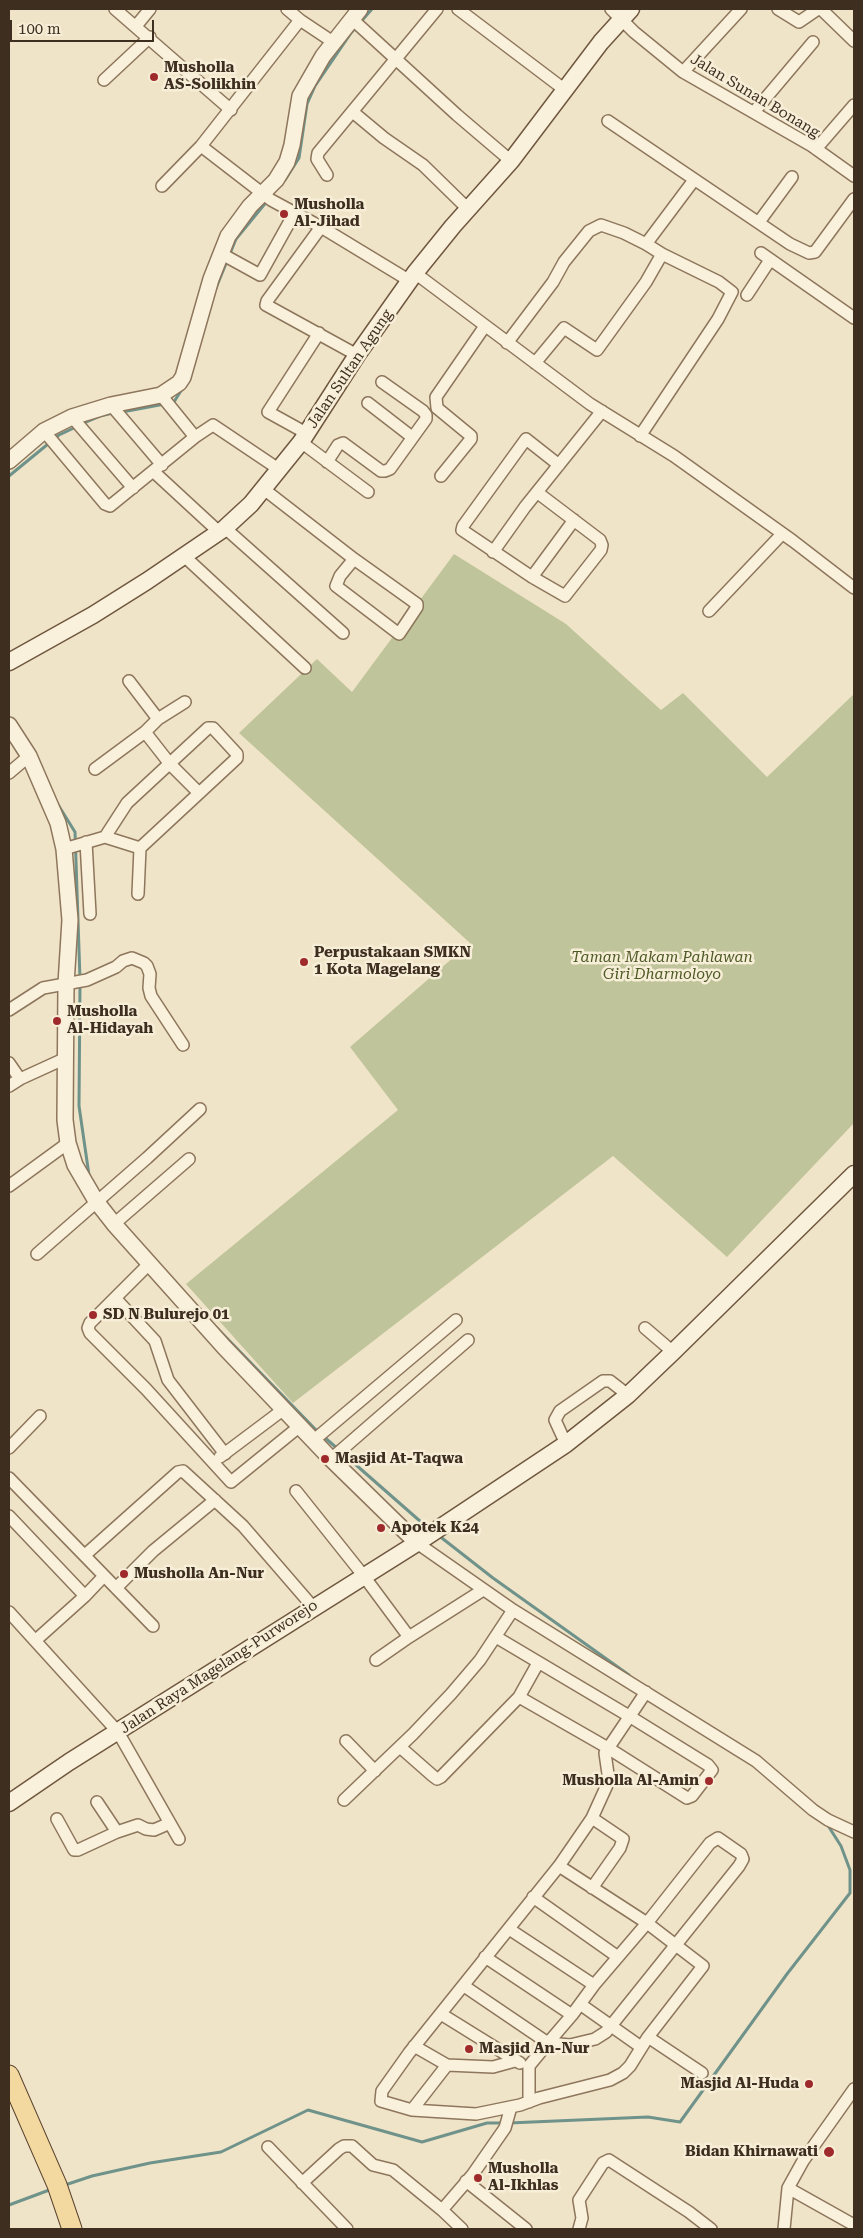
<!DOCTYPE html>
<html>
<head>
<meta charset="utf-8">
<style>
  body { margin:0 }
  #map { position:relative; width:863px; height:2238px; overflow:hidden; background:#f0e4c8; font-family:"Roboto Serif",serif }
  canvas { display:block }
  .frame { position:absolute; inset:0; border:10px solid #3d2e20; pointer-events:none }
  .scale { position:absolute; left:10px; top:20px; width:144px; height:22px; box-sizing:border-box; border:2px solid #3d2e20; border-top:0; padding-left:6px; font-size:15px; line-height:18px; white-space:nowrap; color:#3d2e20; -webkit-text-stroke:4px #f7eed8; paint-order:stroke }
</style>
</head>
<body>
<div id="map">
<canvas width="863" height="2238"></canvas>
<div class="frame"></div>
<div class="scale">100 m</div>
</div>
<script>
const g = document.querySelector('canvas').getContext('2d');
g.lineJoin = 'round';
function fillPath(path, color) { g.fillStyle = color; g.fill(path, 'evenodd'); }
const toPath = rows => new Path2D(rows.map(r => 'M' + r).join(''));
function strokePath(path, color, width, dash) { g.strokeStyle = color; g.lineWidth = width; g.lineCap = dash ? 'butt' : 'round'; g.setLineDash(dash || []); g.stroke(path); }
function drawText(font, color, halo, rows, align = 'center') {
  g.font = font + ' "Roboto Serif",serif'; g.lineWidth = 5; g.setLineDash([]); g.textBaseline = 'middle'; g.strokeStyle = halo; g.fillStyle = color; for (const [text, x, y, turn = 0] of rows) {
    g.save(); g.translate(x, y); g.rotate((+turn || 0) * Math.PI / 180); g.textAlign = isNaN(turn) ? turn : align; if (halo) g.strokeText(text, 0, 0); g.fillText(text, 0, 0); g.restore();
  }
}
const cemetery = toPath([
  [454,554,566,624,661,710,683,693,767,777,854,694,854,1123,727,1257,613,1156,293,1403,186,1284,398,1110,350,1047,470,943,239,733,317,659,352,692]
]);
const stream = toPath([
  [285,180,299,158,307,104,315,86,351,33,372,9],
  [216,288,236,239,268,200],
  [171,403,174,402,182,389],
  [122,412,165,404],
  [81,424,100,416,113,413],
  [9,476,59,435,76,427],
  [57,803,75,832,80,979],
  [80,985,79,1106,89,1175],
  [216,1327,318,1432],
  [323,1436,429,1529],
  [438,1535,493,1578,629,1675],
  [509,2123,648,2117,680,2122,787,1974,850,1893,850,1870,841,1846,827,1824],
  [65,2185,92,2176,150,2163,221,2152,308,2110,422,2142,487,2123,503,2123],
  [9,2205,52,2189]
]);
const minor = toPath([
  [115,9,231,110],
  [287,9,300,20],
  [458,9,565,90],
  [611,9,634,32,683,72,812,146,854,176],
  [778,9,799,22,818,9],
  [821,9,854,41],
  [352,19,457,115,511,161],
  [136,26,150,9],
  [333,42,300,20,201,146,271,200,321,227,410,281],
  [683,72,741,9],
  [104,80,150,37],
  [754,112,813,42],
  [354,113,384,138,423,165,468,209],
  [608,121,790,244,809,253,815,252,854,199],
  [816,149,854,105],
  [327,175,317,159,318,153,437,9],
  [162,186,201,146],
  [759,222,792,177],
  [321,227,267,301,266,305,357,355],
  [220,253,260,275,295,212],
  [761,253,854,318],
  [415,273,590,404,674,456,793,541,854,588],
  [747,295,770,260],
  [507,343,553,282,564,262,589,231,601,225,624,233,646,244],
  [535,363,564,328,597,350,646,282,662,254,646,244,694,180],
  [161,395,195,437],
  [368,403,412,437],
  [111,405,162,465],
  [72,417,133,488],
  [44,431,105,504,110,506,195,437,213,425,280,470],
  [306,433,268,412,319,333],
  [640,436,718,319,732,292,719,282,662,254],
  [301,442,368,492],
  [327,462,338,445,343,443,381,471,385,471,390,469,426,419,426,415,423,411,382,382],
  [154,472,219,532],
  [441,476,471,439,471,436,437,408,436,397,485,326],
  [265,490,354,559,340,576,336,586,399,634,417,607,417,604,354,559],
  [538,493,600,540,602,545,601,550,565,596,532,577,462,530,463,526,526,439,559,465],
  [225,528,343,633],
  [493,552,525,507,602,411],
  [183,555,305,668],
  [532,577,574,520],
  [709,611,782,534],
  [129,681,158,719],
  [145,732,170,764,199,793],
  [95,769,145,732,158,719,185,702],
  [9,773,29,756],
  [86,842,90,914],
  [64,849,105,837,127,803,208,728,213,728,237,754,237,758,140,848,105,837],
  [138,894,140,848],
  [9,1010,43,988,87,980,116,967,123,961,132,958,144,963,147,966,150,974,149,988,151,996,183,1045],
  [9,1063,20,1079,66,1058],
  [9,1086,20,1079],
  [9,1186,68,1143],
  [114,1224,189,1159],
  [37,1254,147,1158,200,1109],
  [150,1263,90,1323,88,1328,90,1333,146,1389,231,1482,300,1426],
  [115,1298,155,1341,168,1380,225,1454],
  [645,1328,673,1352],
  [314,1440,456,1320],
  [566,1444,555,1420,560,1411,603,1381,610,1381,628,1395],
  [9,1448,40,1416],
  [220,1457,284,1409],
  [331,1459,468,1340],
  [9,1478,153,1626],
  [296,1491,363,1575,409,1637,483,1590],
  [9,1516,85,1596],
  [417,1543,513,1610,756,1761,813,1810,828,1820,854,1832],
  [85,1555,178,1472,183,1471,243,1526,313,1607],
  [116,1588,153,1551,215,1500],
  [9,1612,118,1732,179,1839],
  [496,1637,629,1716,708,1765,712,1770,692,1796,687,1798,608,1748,519,1697],
  [36,1640,85,1596,104,1576],
  [376,1660,409,1637],
  [346,1741,375,1771],
  [400,1747,433,1776,437,1779,441,1777,519,1697,538,1663],
  [344,1800,413,1734,451,1694,480,1660,513,1610],
  [97,1802,117,1832,138,1825,146,1829,154,1830,170,1823],
  [57,1819,74,1850,78,1850,117,1832],
  [559,1866,647,1923,703,1966,648,2037,630,2066,623,2073,610,2080,539,2098,520,2105,476,2114,412,2110,381,2101,382,2091,409,2053,559,1866,592,1818,607,1785,608,1774,605,1753,646,1692],
  [592,1888,620,1848,623,1839,592,1818],
  [533,1897,618,1957],
  [509,1929,594,1985],
  [485,1957,572,2015],
  [464,1986,548,2043,570,2045,595,2039,606,2032,739,1866,743,1859,741,1854,718,1838,710,1843,647,1923,594,1985,572,2015,548,2043,529,2066,529,2102],
  [580,2004,641,2047],
  [441,2014,520,2063],
  [648,2037,702,2073],
  [414,2046,447,2065,493,2067,515,2061],
  [412,2110,447,2065],
  [268,2147,347,2229],
  [466,2181,526,2229],
  [302,2183,339,2149,344,2146,352,2146,373,2165,393,2170,442,2210],
  [788,2188,854,2225],
  [462,2229,442,2210,473,2174,505,2128,511,2107],
  [579,2229,582,2218,579,2200,603,2163,609,2160,689,2212,711,2229],
  [784,2229,788,2188,803,2161,854,2089]
]);
const tertiary = toPath([
  [9,461,44,431,72,417,111,405,161,395,179,383,183,377,211,279,228,236,250,206,276,180,287,162,292,145,300,96,323,56,360,9],
  [9,725,29,756,58,823,64,849,70,920,66,984,65,1120,68,1143,75,1165,96,1201,114,1224,224,1347,331,1459,417,1543]
]);
const secondary = toPath([
  [9,662,93,615,147,581,225,528,251,504,301,442,357,355,415,273,453,226,511,161,601,42,631,9],
  [9,1803,69,1762,417,1543,566,1444,628,1395,673,1352,854,1174]
]);
const primary = toPath([
  [9,2075,57,2185,72,2229]
]);
const markers = [
  [154,77,5,"#9e2a2b"],
  [284,214,5,"#9e2a2b"],
  [304,962,5,"#9e2a2b"],
  [57,1021,5,"#9e2a2b"],
  [93,1315,5,"#9e2a2b"],
  [325,1459,5,"#9e2a2b"],
  [381,1528,5,"#9e2a2b"],
  [124,1574,5,"#9e2a2b"],
  [709,1781,5,"#9e2a2b"],
  [469,2049,5,"#9e2a2b"],
  [809,2084,5,"#9e2a2b"],
  [829,2152,6,"#9e2a2b"],
  [478,2178,5,"#9e2a2b"]
];
const poiNames = [
  ["Musholla",164,68],
  ["AS-Solikhin",164,85],
  ["Musholla",294,205],
  ["Al-Jihad",294,222],
  ["Perpustakaan SMKN",314,953],
  ["1 Kota Magelang",314,970],
  ["Musholla",67,1012],
  ["Al-Hidayah",67,1029],
  ["SD N Bulurejo 01",103,1315],
  ["Masjid At-Taqwa",335,1459],
  ["Apotek K24",391,1528],
  ["Musholla An-Nur",134,1574],
  ["Musholla Al-Amin",699,1781,"right"],
  ["Masjid An-Nur",479,2049],
  ["Masjid Al-Huda",799,2084,"right"],
  ["Bidan Khirnawati",818,2152,"right"],
  ["Musholla",488,2169],
  ["Al-Ikhlas",488,2186]
];
const streetNames = [
  ["Jalan Sunan Bonang",755,96,31],
  ["Jalan Sultan Agung",350,369,-56],
  ["Jalan Raya Magelang-Purworejo",219,1667,-33]
];
const parkNames = [
  ["Taman Makam Pahlawan",662,958],
  ["Giri Dharmoloyo",662,975]
];
fillPath(cemetery, '#bfc49a');
strokePath(stream, '#6f938a', 3);
strokePath(minor, '#8d765c', 14);
strokePath(tertiary, '#8d765c', 18);
strokePath(secondary, '#6f573f', 19);
strokePath(primary, '#5b4430', 21);
strokePath(minor, '#faf1dc', 11);
strokePath(tertiary, '#faf1dc', 15);
strokePath(secondary, '#faf1dc', 16);
strokePath(primary, '#f3d9a0', 19);
for (const [x, y, r, color] of markers) { const dot = new Path2D(); dot.arc(x, y, r, 0, 2 * Math.PI); g.fillStyle = color; g.fill(dot); strokePath(dot, '#f7eed8', 2); }
drawText('bold 15px', '#3d2e20', '#f7eed8', poiNames, 'left');
drawText('15px', '#3d2e20', '#f7eed8', streetNames);
drawText('italic 15px', '#4d5a26', '#f7eed8', parkNames);
</script>
</body>
</html>
